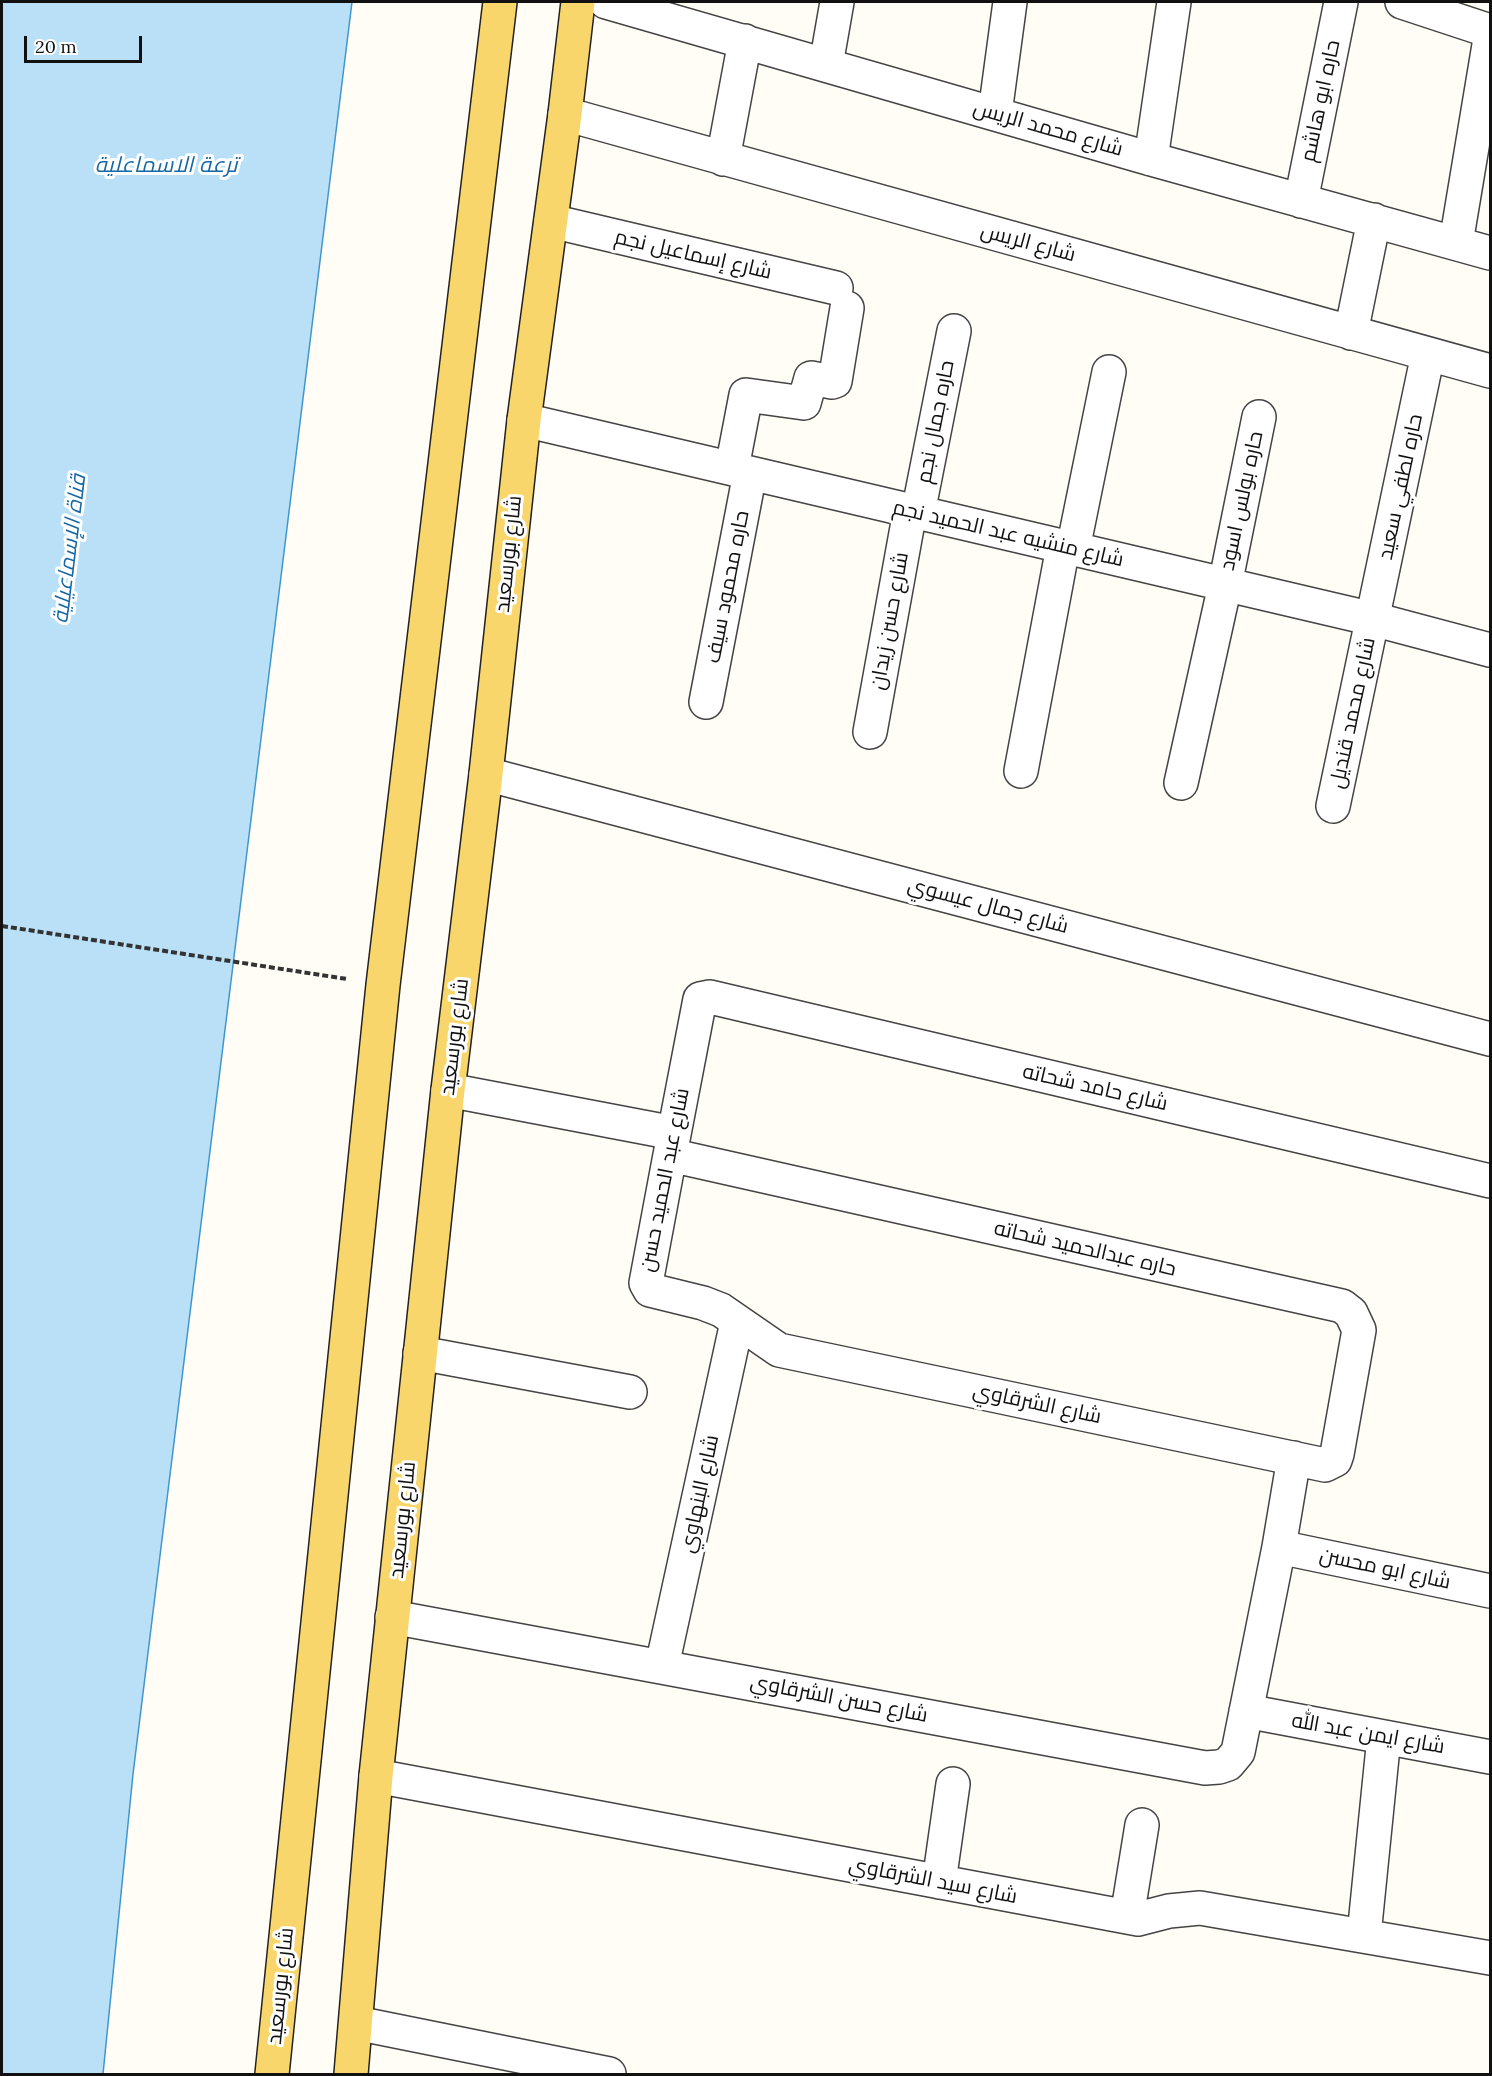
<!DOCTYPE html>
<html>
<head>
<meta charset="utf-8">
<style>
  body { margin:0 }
  #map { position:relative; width:1492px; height:2076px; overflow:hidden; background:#fffdf5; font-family:Lora,serif }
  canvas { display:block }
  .frame { position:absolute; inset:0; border:3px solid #111; pointer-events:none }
  .scale { position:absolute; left:24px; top:36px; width:118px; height:27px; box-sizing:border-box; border:3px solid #111; border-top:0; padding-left:8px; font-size:18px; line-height:21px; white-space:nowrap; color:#111; -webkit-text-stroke:4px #fff; paint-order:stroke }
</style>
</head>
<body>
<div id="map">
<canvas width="1492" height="2076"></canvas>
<div class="frame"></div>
<div class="scale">20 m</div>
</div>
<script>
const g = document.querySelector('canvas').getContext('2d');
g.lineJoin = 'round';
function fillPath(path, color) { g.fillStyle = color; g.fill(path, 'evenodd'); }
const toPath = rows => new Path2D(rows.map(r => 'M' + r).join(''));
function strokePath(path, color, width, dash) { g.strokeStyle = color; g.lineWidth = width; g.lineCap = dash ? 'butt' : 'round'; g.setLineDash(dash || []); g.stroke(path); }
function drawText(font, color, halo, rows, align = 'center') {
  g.font = font + ' Lora,Cairo,serif'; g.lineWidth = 6; g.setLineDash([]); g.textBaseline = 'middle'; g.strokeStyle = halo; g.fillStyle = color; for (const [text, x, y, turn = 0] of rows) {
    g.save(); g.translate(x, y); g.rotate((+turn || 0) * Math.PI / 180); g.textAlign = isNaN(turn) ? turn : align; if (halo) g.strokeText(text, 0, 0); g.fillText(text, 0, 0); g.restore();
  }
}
const water = toPath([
  [2,2,352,2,133,1774,103,2074,2,2074,2,2]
]);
const path = toPath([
  [2,926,347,979]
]);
const minor = toPath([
  [606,2,1151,159,1490,253],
  [1402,2,1490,31],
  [826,65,837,2],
  [995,113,1010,2],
  [565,114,1490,371],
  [723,159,745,41],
  [1151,159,1174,2],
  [1301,201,1341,2],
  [551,221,836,288],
  [1456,243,1490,39],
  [1351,333,1374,220],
  [524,420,1373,619,1490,650],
  [732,468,746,395,804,403,811,378,832,382,835,381,847,308],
  [918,513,954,331],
  [1073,549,1109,372],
  [706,702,750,473],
  [870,732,910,511],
  [1021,771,1063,547],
  [486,774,1490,1039],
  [1181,783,1225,585,1259,417],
  [1333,806,1428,354],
  [448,1090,674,1133],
  [670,1155,1342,1306,1351,1313,1359,1330,1337,1454,1335,1460,1325,1465,779,1350,721,1310,703,1303,650,1290,646,1283,670,1155,700,999,710,997,1490,1181],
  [420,1353,630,1392],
  [1279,1547,1490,1591],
  [392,1617,1205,1768,1219,1767,1228,1764,1238,1752,1279,1547,1294,1458],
  [662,1666,737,1322],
  [1246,1711,1490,1757],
  [376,1776,1138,1919,1169,1911,1200,1908,1490,1958],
  [939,1882,953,1784],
  [1127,1917,1142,1825],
  [1364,1935,1384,1737],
  [356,2023,609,2074]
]);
const major = toPath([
  [272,2074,383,985,500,2],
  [351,2074,376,1776,448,1090,486,774,524,420,565,114,578,2]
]);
const streetNames = [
  ["حاره ابو هاشم",1321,101,-78],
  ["شارع محمد الريس",1048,129,16],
  ["شارع الريس",1028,243,15],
  ["شارع إسماعيل نجم",693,255,13],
  ["حاره جمال نجم",936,422,-79],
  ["حاره لطفي سعيد",1401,487,-78],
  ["حاره بولس اسود",1242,501,-78],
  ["شارع منشيه عبد الحميد نجم",1008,534,13],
  ["شارع بورسعيد",509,554,-84],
  ["حاره محمود سيف",728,587,-79],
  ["شارع حسن زيدان",890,621,-80],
  ["شارع محمد قنديل",1353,713,-78],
  ["شارع جمال عيسوي",988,906,15],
  ["شارع بورسعيد",455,1037,-83],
  ["شارع حامد شحاته",1095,1088,13],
  ["شارع عبد الحميد حسن",665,1180,-79],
  ["حاره عبدالحميد شحاته",1085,1249,13],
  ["شارع الشرقاوي",1037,1404,12],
  ["شارع البنهاوي",700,1494,-78],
  ["شارع بورسعيد",403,1520,-84],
  ["شارع ابو محسن",1385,1569,12],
  ["شارع حسن الشرقاوي",839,1699,11],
  ["شارع ايمن عبد الله",1368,1734,10],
  ["شارع سيد الشرقاوي",933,1881,11],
  ["شارع بورسعيد",281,1986,-84]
];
const waterNames = [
  ["ترعة الاسماعلية",166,166],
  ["قناة الإسماعيلية",70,549,-83]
];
fillPath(water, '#b9e0f7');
strokePath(water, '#3f96cf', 1.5);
strokePath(minor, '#444', 36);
strokePath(major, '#222', 36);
strokePath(path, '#333', 4, [6, 3]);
strokePath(minor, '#fff', 33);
strokePath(major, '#f9d66b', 33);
drawText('21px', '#111', '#fff', streetNames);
drawText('italic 22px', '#1768a6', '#fff', waterNames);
</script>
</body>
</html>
